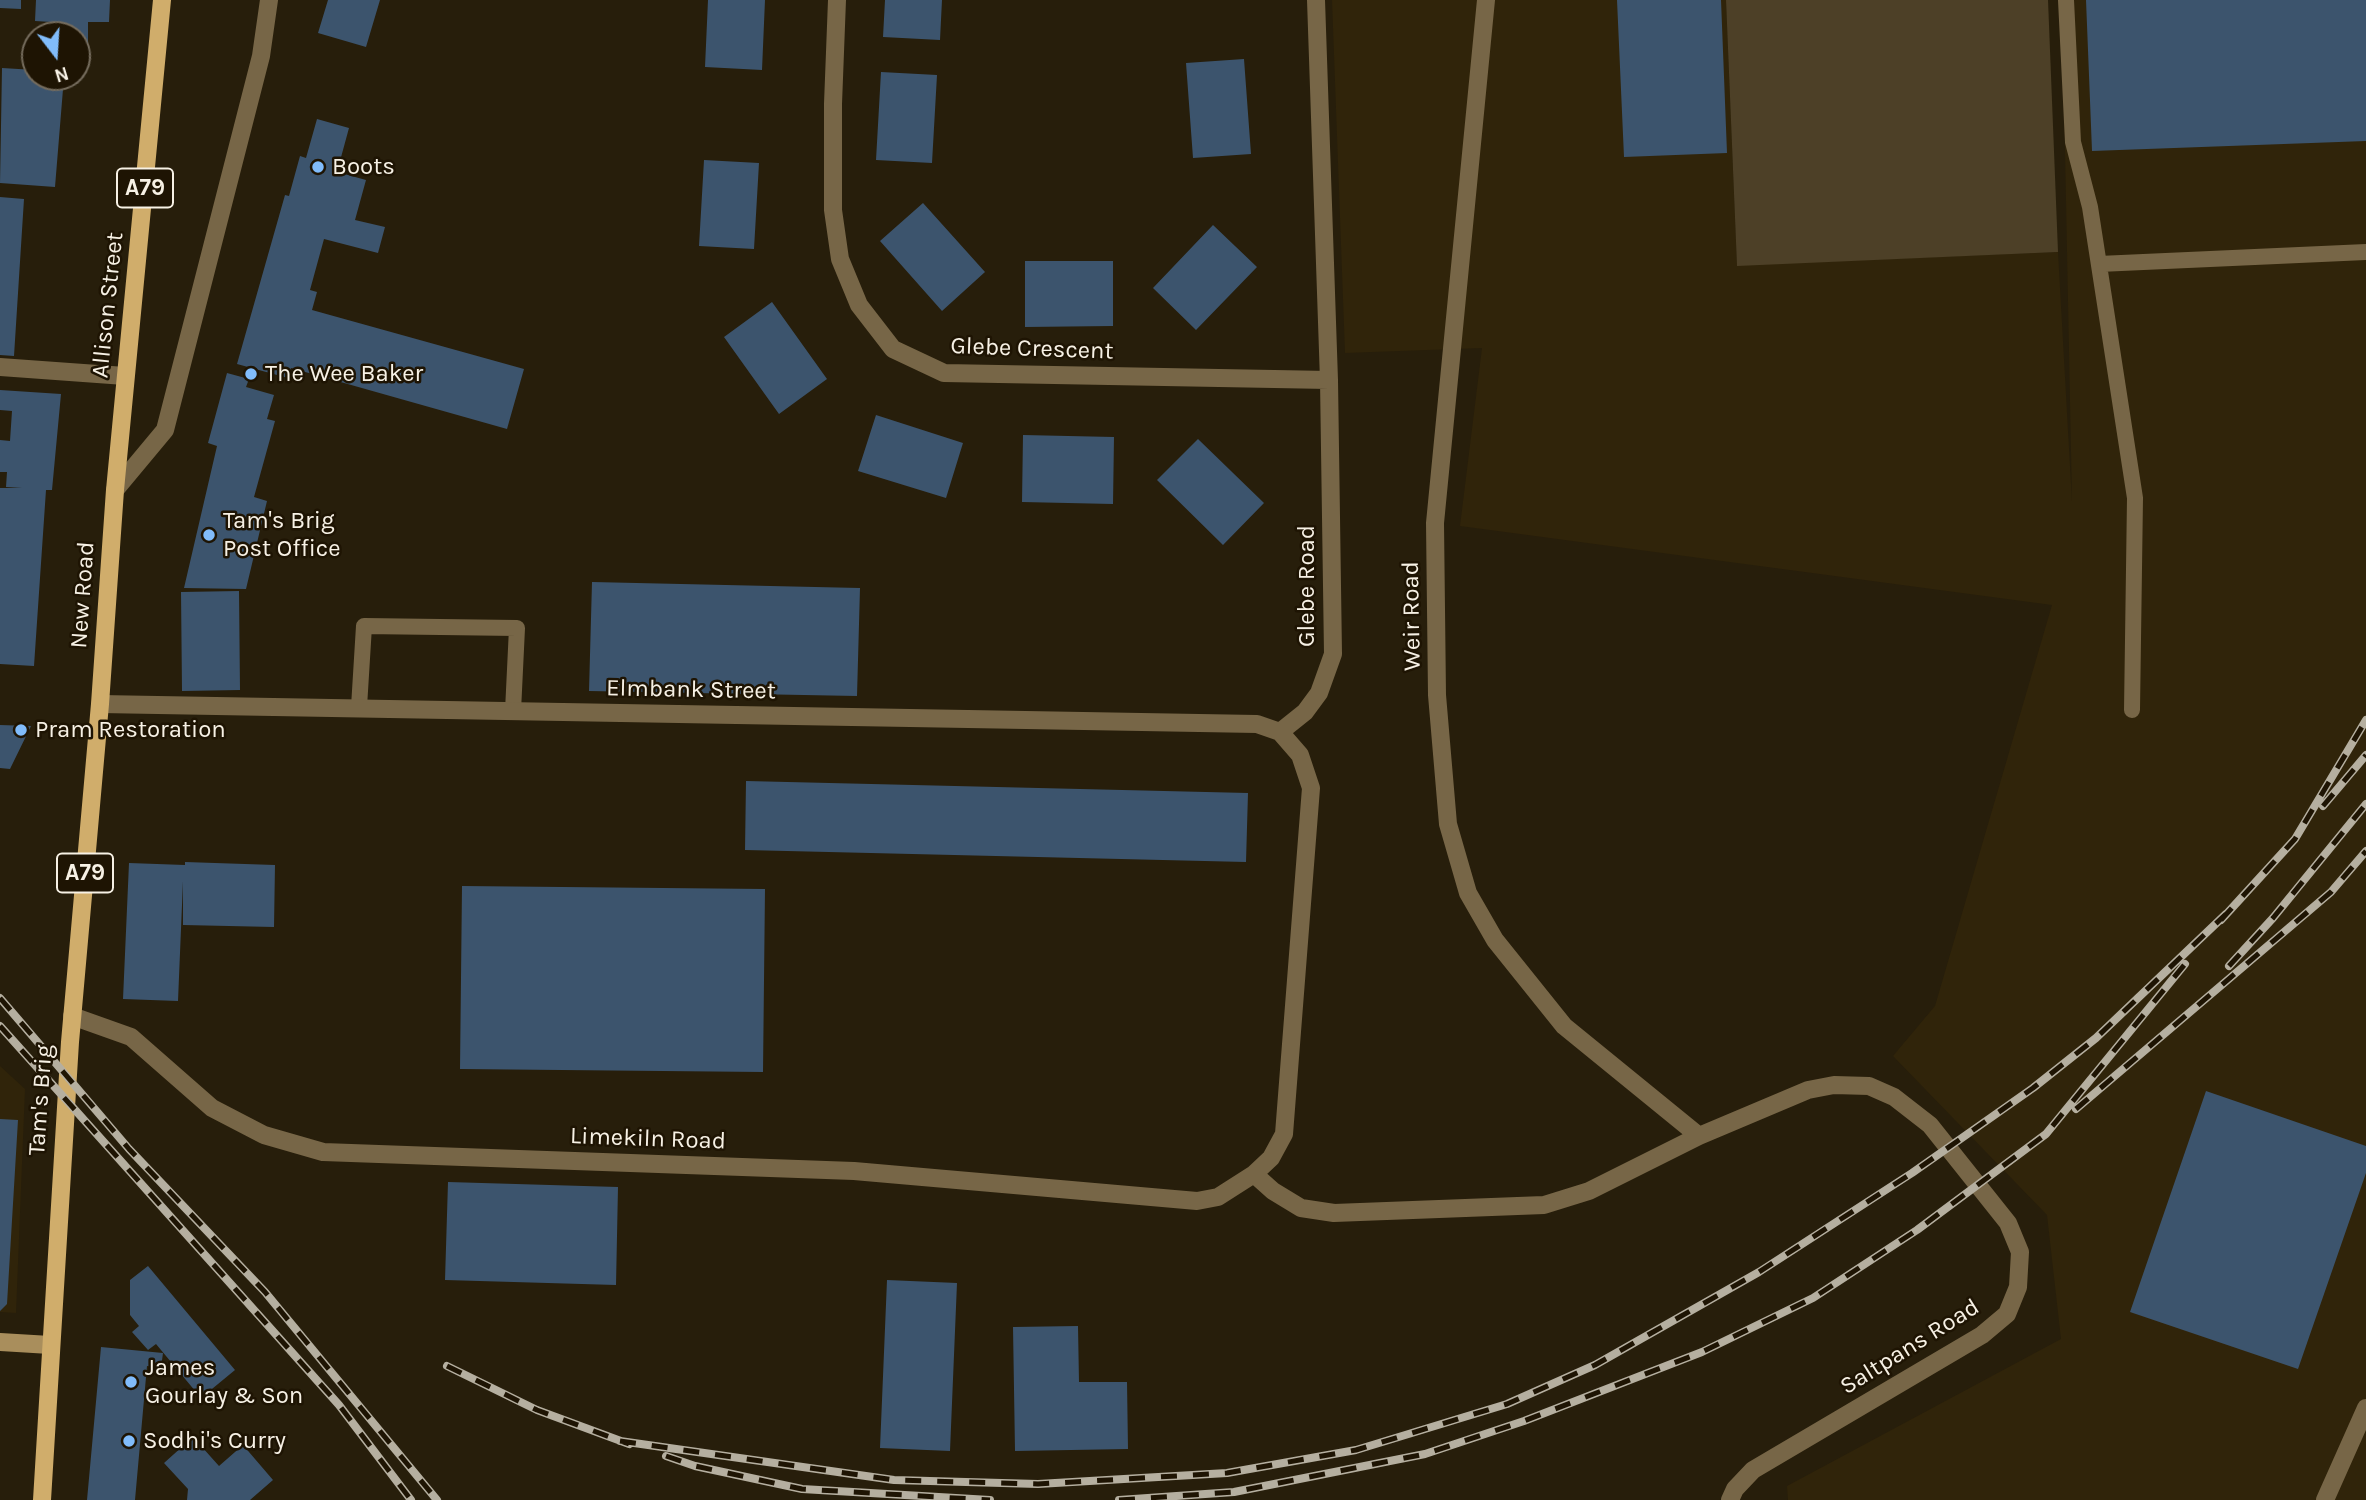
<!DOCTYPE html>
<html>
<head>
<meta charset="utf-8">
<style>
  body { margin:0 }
  #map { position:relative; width:2366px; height:1500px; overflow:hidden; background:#271e0b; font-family:Karla,sans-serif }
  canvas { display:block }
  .north { position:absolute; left:21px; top:21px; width:70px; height:70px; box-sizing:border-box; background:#1e1403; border:2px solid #756c5d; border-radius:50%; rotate:163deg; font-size:19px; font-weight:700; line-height:28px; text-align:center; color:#f7f1e5 }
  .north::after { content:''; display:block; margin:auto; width:24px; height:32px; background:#81bcfa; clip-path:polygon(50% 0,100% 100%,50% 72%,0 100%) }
</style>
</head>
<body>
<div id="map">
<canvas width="2366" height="1500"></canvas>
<div class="north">N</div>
</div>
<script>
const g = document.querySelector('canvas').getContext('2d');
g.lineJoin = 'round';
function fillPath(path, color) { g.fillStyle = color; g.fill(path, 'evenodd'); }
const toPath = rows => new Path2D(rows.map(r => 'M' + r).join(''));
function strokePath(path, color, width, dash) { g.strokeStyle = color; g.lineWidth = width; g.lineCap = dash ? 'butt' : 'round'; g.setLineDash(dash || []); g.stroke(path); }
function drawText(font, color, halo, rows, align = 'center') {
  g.font = font + ' Karla,sans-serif'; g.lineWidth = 5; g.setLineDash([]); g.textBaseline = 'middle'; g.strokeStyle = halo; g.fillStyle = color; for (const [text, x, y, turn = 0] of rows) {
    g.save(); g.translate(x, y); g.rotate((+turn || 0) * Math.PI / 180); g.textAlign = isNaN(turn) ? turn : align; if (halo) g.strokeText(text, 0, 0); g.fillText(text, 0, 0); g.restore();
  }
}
const built = toPath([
  [1332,0,1726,0,1737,265,2058,252,2072,502,2062,0,2366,0,2366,1500,1788,1500,1787,1486,2061,1339,2047,1215,1893,1056,1935,1006,2052,605,1460,526,1482,348,1345,353],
  [0,1066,25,1089,16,1313,0,1312]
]);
const green = toPath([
  [1726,0,2048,0,2058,252,1737,266]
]);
const building = toPath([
  [0,0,21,0,21,9,0,8],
  [36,0,110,0,109,22,88,22,88,45,77,45,77,35,50,35,51,22,35,21],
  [328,0,380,0,366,47,318,33],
  [708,0,765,0,762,70,705,67],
  [885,0,942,0,940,40,883,37],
  [1617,0,1721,0,1727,153,1624,157],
  [2086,0,2366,0,2366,141,2092,151],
  [1244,59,1251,154,1193,158,1186,63],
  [2,68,35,70,35,77,64,77,55,187,0,183],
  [881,72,937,75,932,163,876,160],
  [317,119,349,128,337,172,366,180,355,220,385,227,378,253,324,239,310,290,317,292,312,310,524,369,507,429,291,368,288,378,237,364,285,195,289,196,300,156,306,158],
  [704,160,759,163,754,249,699,246],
  [0,197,24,199,14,356,0,355],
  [923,203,985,272,942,311,880,241],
  [1213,225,1257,267,1196,330,1153,288],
  [1025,261,1113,261,1113,326,1025,327],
  [772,302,827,379,779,414,724,337],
  [227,373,249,379,246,387,274,395,267,419,275,421,254,497,267,501,246,589,184,588,217,446,208,443],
  [0,390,61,394,52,490,46,490,34,666,0,664,0,488,22,488,6,487,7,472,0,472,0,440,10,441,12,411,0,410],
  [876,415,963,443,946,498,858,471],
  [1023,435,1114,437,1113,504,1022,502],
  [1198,439,1264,503,1223,545,1157,480],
  [592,582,860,588,857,696,589,691],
  [239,591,240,690,182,691,181,592],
  [0,725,31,726,10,769,0,768],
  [746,781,1248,793,1246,862,745,850],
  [185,862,275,865,274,927,183,925,183,881,178,1001,123,999,129,863,185,865],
  [462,886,765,889,763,1072,460,1069],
  [2206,1091,2366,1146,2366,1173,2298,1369,2130,1312],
  [0,1119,18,1120,7,1304,0,1311],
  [448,1182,618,1187,616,1285,445,1280],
  [148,1266,235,1370,201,1398,156,1344,148,1350,132,1332,139,1326,130,1315,130,1280],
  [887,1280,957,1283,950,1451,880,1448],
  [1078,1326,1079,1382,1127,1382,1128,1449,1015,1451,1013,1327],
  [101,1347,163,1353,161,1368,147,1366,135,1500,87,1500],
  [193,1437,219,1466,243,1445,273,1480,250,1500,187,1500,188,1489,164,1463]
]);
const lane = toPath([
  [2066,0,2073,142,2090,207,2135,498,2132,710],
  [2099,264,2366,252],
  [359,707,364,626,517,628,513,711]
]);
const street = toPath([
  [837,0,833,104,833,210,840,259,859,305,893,349,944,373,1329,380],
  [1486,0,1435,523,1437,695,1448,824,1468,893,1495,940,1564,1026,1699,1136],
  [0,367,125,376],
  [115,490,165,430,261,56,269,0],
  [100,704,1257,724,1280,732],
  [72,1016,131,1037,212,1108,264,1135,323,1152,854,1171,1197,1201,1218,1197,1254,1174,1271,1158,1284,1134,1311,788,1300,755,1280,732,1305,712,1319,693,1333,654,1329,380,1316,0],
  [1254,1174,1273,1191,1301,1208,1334,1213,1544,1205,1589,1191,1699,1136,1808,1090,1834,1085,1869,1086,1894,1097,1930,1125,2008,1223,2020,1252,2018,1287,2007,1314,1982,1335,1753,1470,1735,1489,1730,1500],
  [2325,1500,2366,1408]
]);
const secondary = toPath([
  [0,1342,50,1345]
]);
const primary = toPath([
  [42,1500,70,1042,100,704,115,490,162,0]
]);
const rail = toPath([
  [2323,806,2366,755],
  [2221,920,2295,839,2366,720],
  [2229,966,2273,918,2366,804],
  [0,998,129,1149,265,1292,437,1500],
  [0,1026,339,1405,411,1500],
  [2076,1109,2331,892,2366,851],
  [447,1366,537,1410,629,1444],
  [620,1441,894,1480,1038,1484,1227,1473,1356,1450,1507,1404,1595,1365,1759,1272,1912,1173,2033,1088,2096,1038,2226,914],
  [666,1456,695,1466,802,1489,990,1500],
  [1119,1500,1234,1492,1425,1454,1524,1421,1702,1352,1813,1298,1917,1230,2046,1134,2185,964]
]);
const markers = [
  [318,167,7,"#81bcfa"],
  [251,374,7,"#81bcfa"],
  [209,535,7,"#81bcfa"],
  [21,730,7,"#81bcfa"],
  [131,1382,7,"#81bcfa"],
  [129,1441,7,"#81bcfa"]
];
const shields = [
  [145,188,56],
  [85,873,56]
];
const shieldNames = [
  ["A79",145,188],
  ["A79",85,873]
];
const poiNames = [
  ["Boots",332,167],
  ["The Wee Baker",265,374],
  ["Tam's Brig",223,521],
  ["Post Office",223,549],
  ["Pram Restoration",35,730],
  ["James",145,1368],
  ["Gourlay & Son",145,1396],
  ["Sodhi's Curry",143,1441]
];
const streetNames = [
  ["Allison Street",108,305,-84],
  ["Glebe Crescent",1032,349,2],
  ["Glebe Road",1307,586,-90],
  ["New Road",83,595,-86],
  ["Weir Road",1412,616,-91],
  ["Elmbank Street",691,690,1],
  ["Tam's Brig",41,1100,-86],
  ["Limekiln Road",648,1139,2],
  ["Saltpans Road",1910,1347,-32]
];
fillPath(built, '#30240a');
fillPath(green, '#4d4027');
fillPath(building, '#3c546d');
strokePath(lane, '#776647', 16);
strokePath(street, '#776647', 18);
strokePath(secondary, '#a98e5c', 18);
strokePath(primary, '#d0ad6b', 18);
strokePath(rail, '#b5afa0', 8);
strokePath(rail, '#1e1403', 5, [16]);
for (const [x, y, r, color] of markers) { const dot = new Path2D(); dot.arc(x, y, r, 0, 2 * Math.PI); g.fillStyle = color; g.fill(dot); strokePath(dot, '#1e1403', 2.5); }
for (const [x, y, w] of shields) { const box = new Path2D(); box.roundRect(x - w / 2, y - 19.5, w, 39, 5); g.fillStyle = '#1e1403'; g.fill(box); strokePath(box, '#f7f1e5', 2); }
drawText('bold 23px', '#f7f1e5', null, shieldNames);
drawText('24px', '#f7f1e5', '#1e1403', poiNames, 'left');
drawText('24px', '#f7f1e5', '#1e1403', streetNames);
</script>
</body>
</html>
